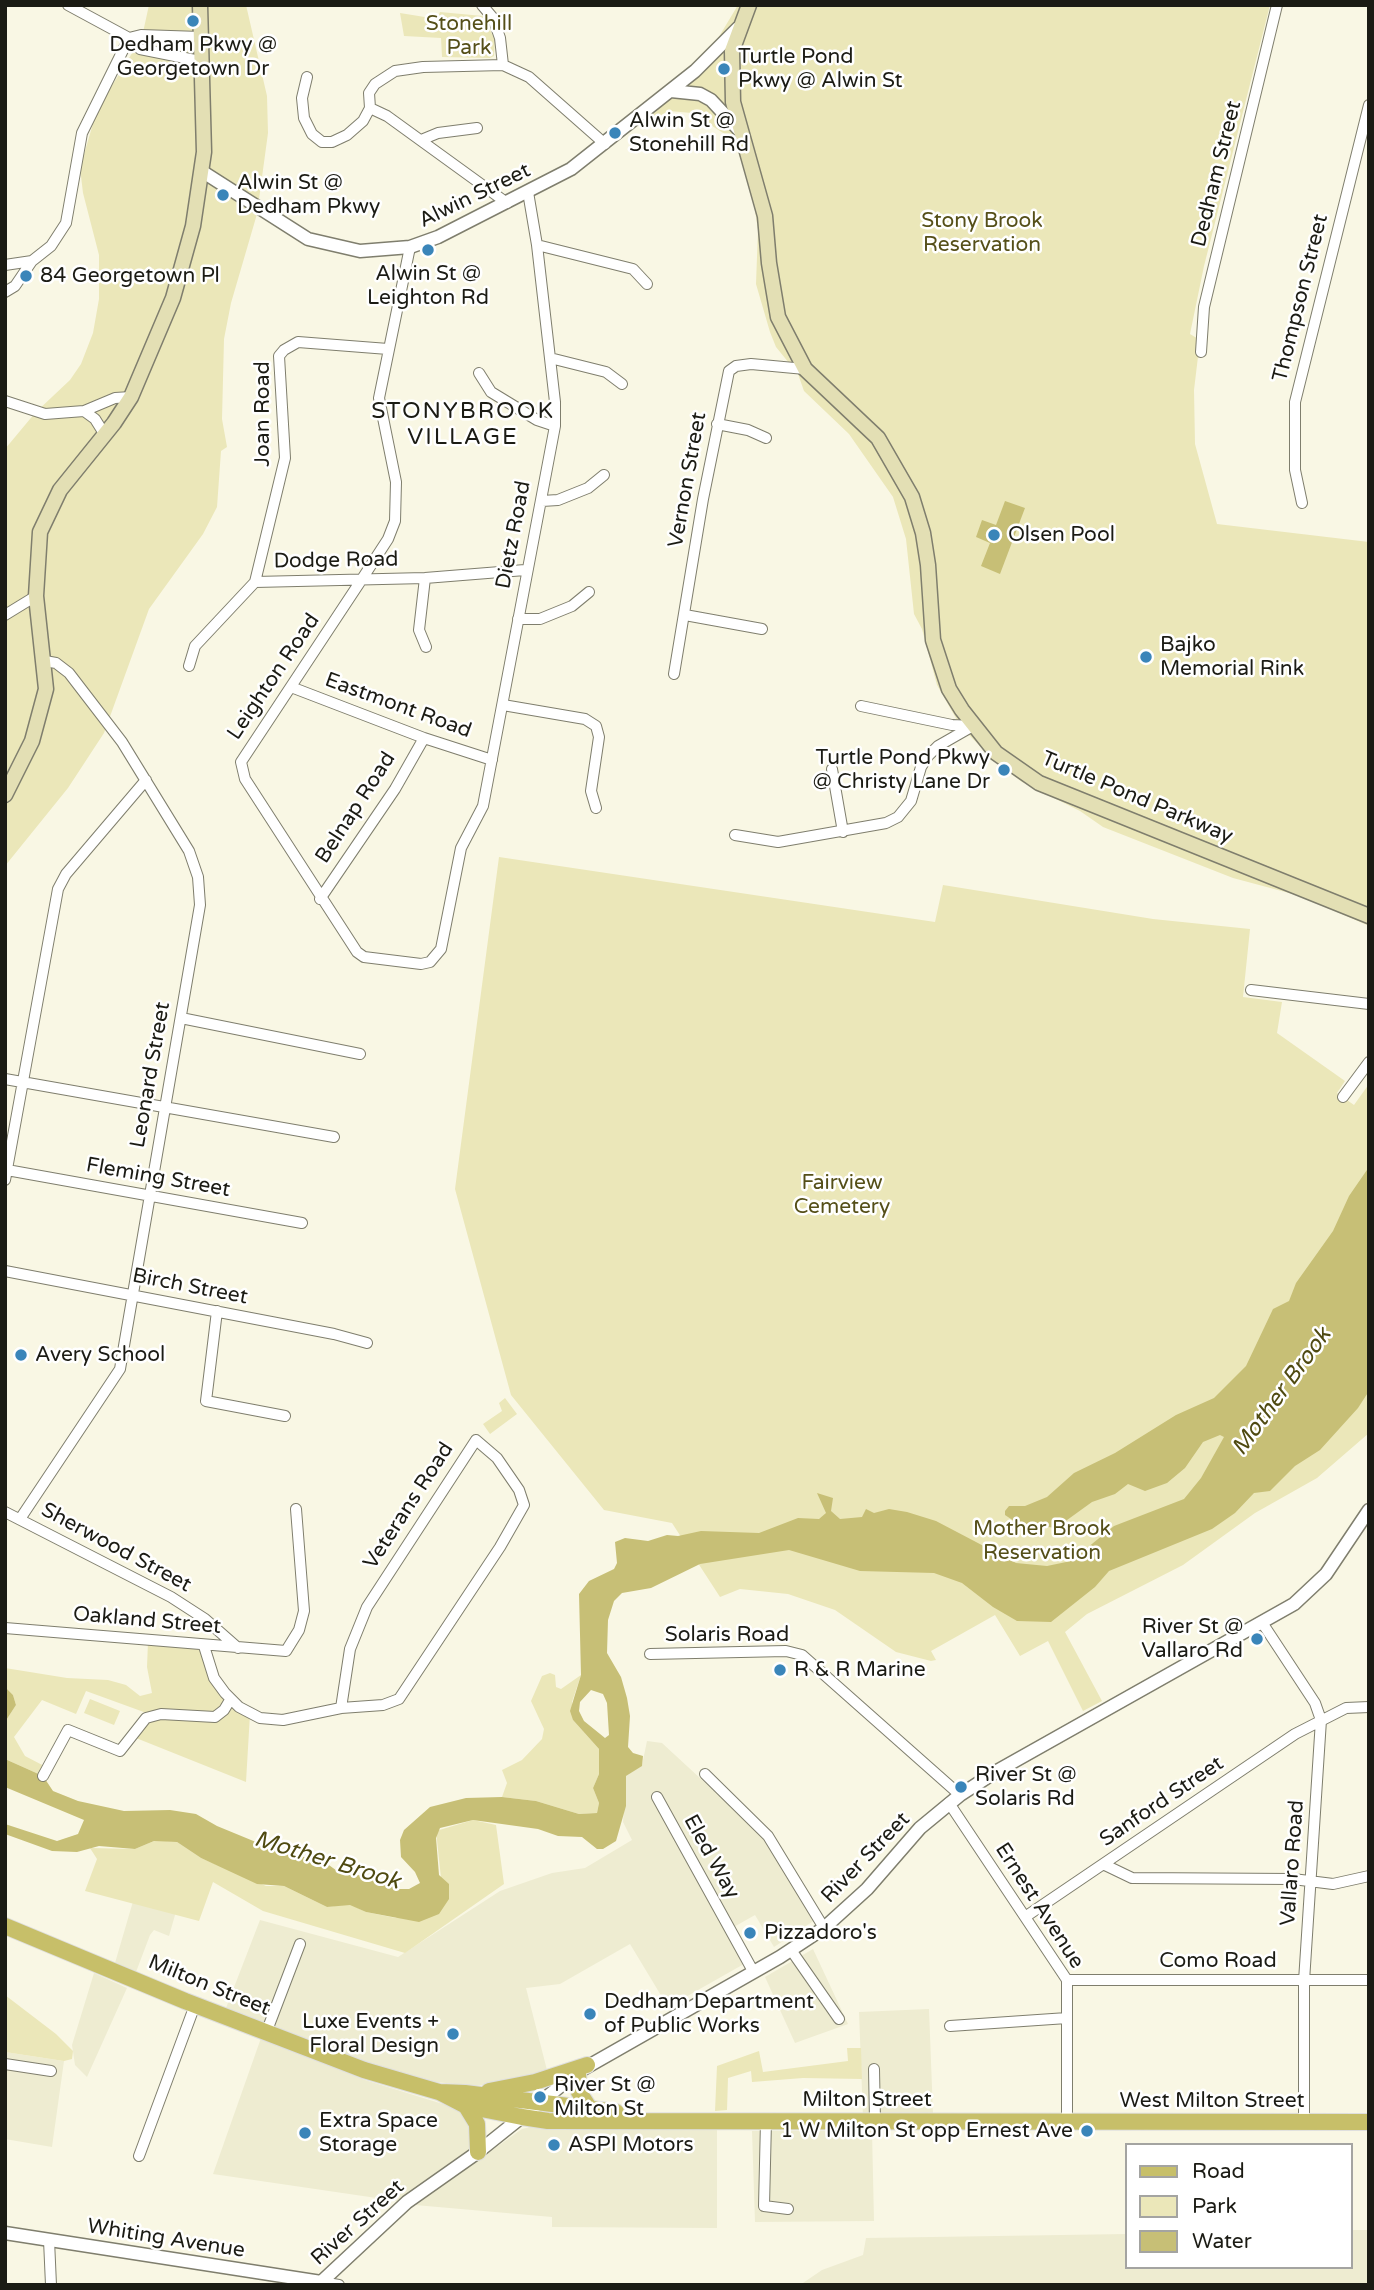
<!DOCTYPE html>
<html>
<head>
<meta charset="utf-8">
<style>
  body { margin:0 }
  #map { position:relative; width:1374px; height:2290px; overflow:hidden; background:#f9f7e4; font-family:"Varela Round",sans-serif }
  canvas { display:block }
  .frame { position:absolute; inset:0; border:7px solid #1b1b14; pointer-events:none }
  .legend { position:absolute; left:1125px; top:2143px; width:228px; height:126px; box-sizing:border-box; background:#fff; border:2px solid #a4a4a1; margin:0; padding:9px 12px; list-style:none; font-size:21px; color:#1b1b14 }
  .legend li { display:flex; align-items:center; gap:14px; height:35px }
  .legend b { width:35px; border:2px solid #a4a4a1 }
</style>
</head>
<body>
<div id="map">
<canvas width="1374" height="2290"></canvas>
<div class="frame"></div>
<ul class="legend">
<li><b style="height:9px;background:#c7bf69"></b>Road</li>
<li><b style="height:19px;background:#ebe7b9"></b>Park</li>
<li><b style="height:19px;background:#c7bf76"></b>Water</li>
</ul>
</div>
<script>
const g = document.querySelector('canvas').getContext('2d');
g.lineJoin = 'round';
function fillPath(path, color) { g.fillStyle = color; g.fill(path, 'evenodd'); }
const toPath = rows => new Path2D(rows.map(r => 'M' + r).join(''));
function strokePath(path, color, width, dash) { g.strokeStyle = color; g.lineWidth = width; g.lineCap = dash ? 'butt' : 'round'; g.setLineDash(dash || []); g.stroke(path); }
function drawText(font, color, halo, rows, align = 'center') {
  g.font = font + ' "Varela Round",sans-serif'; g.lineWidth = 5; g.setLineDash([]); g.textBaseline = 'middle'; g.strokeStyle = halo; g.fillStyle = color; for (const [text, x, y, turn = 0] of rows) {
    g.save(); g.translate(x, y); g.rotate((+turn || 0) * Math.PI / 180); g.textAlign = isNaN(turn) ? turn : align; if (halo) g.strokeText(text, 0, 0); g.fillText(text, 0, 0); g.restore();
  }
}
const built = toPath([
  [647,1741,662,1743,766,1839,815,1920,774,1947,755,1915,732,1928,751,1960,668,2007,630,1944,560,1984,526,1988,548,2074,513,2082,473,2086,418,2080,385,2071,226,2008,260,1920,398,1957,500,1891,552,1873,585,1868,632,1840,623,1822,626,1776,642,1765],
  [134,1898,177,1908,169,1936,154,1930,150,1935,136,1972,115,1963],
  [813,1949,848,2024,795,2043,765,1977],
  [94,1973,127,1988,87,2077,75,2065,72,2045],
  [929,2009,933,2114,863,2117,859,2012],
  [261,2038,365,2080,459,2109,471,2121,471,2148,397,2201,213,2174],
  [5,2052,64,2061,52,2147,5,2139],
  [717,2125,717,2228,552,2227,552,2217,415,2205,522,2129,534,2126],
  [752,2131,872,2131,874,2221,755,2222],
  [1351,2230,1369,2230,1369,2285,800,2285,822,2270,863,2255,866,2238,1127,2234,1127,2267,1351,2267]
]);
const green = toPath([
  [149,5,246,5,267,96,268,133,257,214,231,303,224,339,222,419,227,447,221,451,217,507,203,534,149,609,104,733,68,788,5,866,5,449,35,413,70,380,81,364,93,333,99,299,99,255,83,193,80,168,97,110,142,37],
  [738,5,1270,5,1204,266,1190,334,1200,340,1194,390,1195,444,1217,524,1369,542,1369,926,1304,897,1233,878,1103,827,1080,811,1022,782,998,764,961,727,937,685,922,629,914,614,906,539,893,497,849,434,804,391,798,374,776,347,770,332,756,284,758,230,752,192,734,140,692,113,669,111,648,122,642,109,693,68,714,45],
  [440,12,483,16,495,40,494,56,490,58,442,57,441,38,404,36,400,13,437,19],
  [499,857,935,922,943,885,1153,919,1250,929,1243,997,1282,1002,1277,1033,1345,1081,1337,1093,1354,1105,1369,1084,1369,1433,1317,1478,1255,1513,1183,1565,1087,1614,1065,1632,1102,1701,1083,1711,1048,1641,1020,1656,995,1615,931,1651,936,1660,931,1661,896,1652,835,1610,788,1594,740,1589,720,1597,672,1523,604,1510,511,1395,455,1189],
  [505,1398,517,1414,490,1434,483,1424,502,1411,499,1403],
  [148,1642,204,1646,214,1678,250,1714,246,1782,131,1736,152,1715,86,1691,76,1714,42,1700,14,1737,25,1756,48,1768,43,1776,5,1759,5,1722,16,1705,13,1695,5,1687,5,1668,67,1678,108,1680,126,1685,140,1696,152,1693,147,1667],
  [550,1673,555,1675,556,1687,561,1689,581,1675,572,1702,573,1720,599,1749,599,1774,593,1788,599,1803,597,1813,579,1814,536,1801,502,1797,507,1783,502,1770,522,1760,542,1739,544,1729,531,1701,542,1676],
  [90,1699,120,1711,114,1725,84,1713],
  [473,1820,496,1825,504,1884,405,1953,263,1911,213,1882,199,1921,85,1891,97,1859,90,1848,135,1849,154,1841,166,1841,177,1842,201,1858,266,1886,284,1886,327,1907,350,1904,366,1912,396,1918,441,1878,436,1831],
  [5,1995,56,2034,73,2051,72,2059,64,2061,5,2052],
  [847,2048,861,2048,862,2079,803,2078,752,2082,751,2071,728,2078,727,2110,715,2111,717,2066,759,2051,763,2072,848,2061]
]);
const water = toPath([
  [1005,501,1025,508,1000,574,981,566,990,543,976,537,982,520,996,525],
  [1369,1167,1369,1391,1358,1408,1320,1450,1295,1466,1270,1491,1254,1493,1235,1513,1212,1529,1109,1571,1095,1587,1051,1622,1017,1621,993,1607,962,1583,934,1573,860,1571,789,1550,700,1564,651,1588,622,1593,614,1601,608,1620,607,1653,621,1677,627,1698,630,1716,628,1747,633,1753,643,1756,642,1766,626,1776,626,1806,616,1841,603,1849,597,1849,582,1837,558,1836,538,1829,473,1820,440,1828,436,1838,439,1875,449,1884,449,1899,439,1914,419,1922,366,1912,350,1905,327,1907,284,1886,257,1884,201,1858,177,1842,154,1841,135,1849,99,1846,77,1852,52,1851,5,1834,5,1824,57,1841,78,1834,84,1820,5,1787,5,1759,43,1776,53,1791,78,1801,124,1811,170,1810,196,1814,217,1826,268,1847,326,1863,340,1873,366,1876,400,1889,409,1889,420,1883,415,1872,401,1857,400,1840,404,1830,430,1807,466,1798,502,1797,536,1801,579,1814,597,1813,599,1803,593,1788,599,1774,599,1749,573,1720,570,1711,581,1675,579,1594,589,1581,614,1569,617,1563,615,1542,625,1538,648,1541,667,1535,678,1536,701,1531,759,1533,798,1518,819,1519,826,1513,817,1493,833,1498,831,1511,840,1519,862,1517,866,1509,874,1513,889,1509,907,1512,936,1521,1016,1563,1047,1566,1071,1561,1114,1526,1184,1499,1201,1478,1224,1437,1220,1435,1203,1442,1185,1468,1167,1483,1145,1491,1128,1484,1115,1494,1092,1502,1056,1528,1017,1523,1005,1515,1005,1511,1009,1506,1025,1506,1047,1497,1074,1473,1115,1453,1176,1415,1214,1398,1246,1366,1273,1309,1289,1301,1296,1283,1333,1231,1349,1196],
  [591,1690,603,1694,607,1703,609,1735,605,1738,584,1721,579,1711,580,1702],
  [5,1687,13,1695,16,1705,5,1722]
]);
const minor = toPath([
  [68,5,129,38,140,49,200,61],
  [482,5,493,18,500,38,503,65],
  [129,38,141,35,200,37],
  [307,77,302,98,304,118,312,134,322,142,332,142,347,135,363,121,370,108],
  [421,140,438,133,477,128],
  [507,203,387,116,370,108,369,93,375,84,395,71,423,67,503,65,529,77,605,144],
  [537,245,633,269,647,284],
  [410,247,379,398,396,482,395,521,388,539,362,579,241,762,245,779,357,952,364,957,421,964,430,962,441,949,461,848,483,806,555,426,555,402,537,245,528,192],
  [5,265,32,261],
  [5,292,15,286,32,261,51,246,66,223,82,133,129,38],
  [1201,352,1204,307,1277,5],
  [550,358,606,372,622,384],
  [479,373,491,392,537,420,555,426],
  [5,401,45,414,84,411],
  [717,424,748,430,766,438],
  [105,435,95,419,84,411,115,398,131,397],
  [542,501,558,500,588,488,604,475],
  [1302,503,1295,470,1295,402,1369,105],
  [425,578,419,630,426,647],
  [255,582,285,458,279,356,284,350,298,342,388,349],
  [5,615,36,596],
  [685,615,762,629],
  [518,619,540,619,572,606,589,592],
  [189,666,195,646,255,582,425,578,525,570],
  [674,674,703,499,729,371,736,366,751,364,805,369],
  [291,687,424,738,492,760],
  [503,705,585,719,596,726,599,737,591,791,596,808],
  [861,706,952,725,973,726],
  [832,769,843,832],
  [735,835,778,842,886,823,898,817,911,801,921,767,928,756,938,746,973,726],
  [320,899,395,789,424,738],
  [1251,990,1369,1004],
  [181,1018,360,1054],
  [5,1079,334,1137],
  [1343,1097,1369,1062],
  [7,1170,302,1223],
  [5,1180,58,889,66,874,146,780],
  [5,1271,334,1334,367,1343],
  [217,1311,206,1401,285,1416],
  [5,1512,171,1597,205,1619,238,1648],
  [20,1519,120,1369,200,905,198,877,189,851,122,742,69,673,56,663,45,661],
  [1263,1624,1315,1703,1321,1720,1304,1981,1304,2122],
  [5,1628,286,1651,299,1630,304,1611,296,1509],
  [204,1646,214,1678,225,1693,239,1707,260,1718,283,1720,341,1708,383,1705,399,1699,500,1547,524,1505,519,1490,497,1458,476,1440,367,1607,350,1649,341,1708],
  [650,1654,786,1651,802,1655,960,1795],
  [705,1774,768,1836,824,1928],
  [43,1776,68,1730,120,1751,146,1718,161,1714,215,1717,224,1710,230,1700],
  [657,1797,753,1971],
  [949,1803,1067,1980,1067,2122],
  [1105,1865,1132,1878,1293,1879,1333,1884,1369,1876],
  [1025,1917,1295,1734,1346,1708,1369,1707],
  [791,1950,839,2019],
  [1067,1980,1369,1980],
  [950,2026,1067,2018],
  [266,2033,300,1944],
  [5,2064,51,2071],
  [874,2069,875,2121],
  [766,2121,764,2206,788,2209],
  [139,2156,195,2005],
  [49,2240,51,2285],
  [321,2282,339,2285]
]);
const tertiary = toPath([
  [671,91,700,94,711,100,739,130],
  [203,172,308,239,360,251,410,247,438,237,571,169,695,71,738,28],
  [5,2233,321,2282],
  [318,2285,407,2202,478,2152,578,2072,780,1957,824,1928,867,1889,920,1828,960,1795,997,1771,1294,1604,1326,1574,1369,1510]
]);
const secondary = toPath([
  [749,5,732,51,733,102,765,216,769,263,778,317,805,369,878,438,912,497,923,533,928,565,933,640,949,689,962,710,996,753,1039,783,1369,916],
  [5,795,32,741,46,689,36,596,40,532,60,490,114,423,131,397,173,298,193,226,204,152,200,5]
]);
const primary = toPath([
  [5,1926,185,2001,364,2070,439,2092,466,2106,522,2117,548,2121,1369,2122],
  [578,2072,579,2092,590,2109],
  [489,2091,535,2082,587,2065],
  [440,2092,465,2093,616,2112],
  [466,2106,477,2124,478,2152]
]);
const markers = [
  [193,21,7,"#3a85b9"],
  [724,69,7,"#3a85b9"],
  [615,133,7,"#3a85b9"],
  [223,195,7,"#3a85b9"],
  [428,250,7,"#3a85b9"],
  [26,276,7,"#3a85b9"],
  [994,535,7,"#3a85b9"],
  [1146,657,7,"#3a85b9"],
  [1004,770,7,"#3a85b9"],
  [21,1355,7,"#3a85b9"],
  [1257,1639,7,"#3a85b9"],
  [780,1670,7,"#3a85b9"],
  [961,1787,7,"#3a85b9"],
  [750,1933,7,"#3a85b9"],
  [590,2014,7,"#3a85b9"],
  [453,2034,7,"#3a85b9"],
  [540,2097,7,"#3a85b9"],
  [1087,2131,7,"#3a85b9"],
  [305,2133,7,"#3a85b9"],
  [554,2145,7,"#3a85b9"]
];
const parkNames = [
  ["Stonehill",469,24],
  ["Park",469,48],
  ["Stony Brook",982,221],
  ["Reservation",982,245],
  ["Fairview",842,1183],
  ["Cemetery",842,1207],
  ["Mother Brook",1042,1529],
  ["Reservation",1042,1553]
];
const poiNames = [
  ["Dedham Pkwy @",193,45,"center"],
  ["Georgetown Dr",193,69,"center"],
  ["Turtle Pond",738,57],
  ["Pkwy @ Alwin St",738,81],
  ["Alwin St @",629,121],
  ["Stonehill Rd",629,145],
  ["Alwin St @",237,183],
  ["Dedham Pkwy",237,207],
  ["Alwin St @",428,274,"center"],
  ["Leighton Rd",428,298,"center"],
  ["84 Georgetown Pl",40,276],
  ["Olsen Pool",1008,535],
  ["Bajko",1160,645],
  ["Memorial Rink",1160,669],
  ["Turtle Pond Pkwy",990,758,"right"],
  ["@ Christy Lane Dr",990,782,"right"],
  ["Avery School",35,1355],
  ["River St @",1243,1627,"right"],
  ["Vallaro Rd",1243,1651,"right"],
  ["R & R Marine",794,1670],
  ["River St @",975,1775],
  ["Solaris Rd",975,1799],
  ["Pizzadoro's",764,1933],
  ["Dedham Department",604,2002],
  ["of Public Works",604,2026],
  ["Luxe Events +",439,2022,"right"],
  ["Floral Design",439,2046,"right"],
  ["River St @",554,2085],
  ["Milton St",554,2109],
  ["Extra Space",319,2121],
  ["Storage",319,2145],
  ["1 W Milton St opp Ernest Ave",1073,2131,"right"],
  ["ASPI Motors",568,2145]
];
const streetNames = [
  ["Dedham Street",1217,174,-76],
  ["Alwin Street",475,196,-26],
  ["Thompson Street",1301,298,-76],
  ["Joan Road",263,414,-90],
  ["Vernon Street",688,480,-80],
  ["Dietz Road",514,535,-79],
  ["Dodge Road",336,561,-1],
  ["Leighton Road",274,677,-56],
  ["Eastmont Road",398,706,20],
  ["Turtle Pond Parkway",1137,798,23],
  ["Belnap Road",356,808,-57],
  ["Leonard Street",151,1075,-80],
  ["Fleming Street",158,1178,10],
  ["Birch Street",190,1287,11],
  ["Veterans Road",409,1506,-57],
  ["Sherwood Street",116,1548,28],
  ["Oakland Street",147,1621,5],
  ["Solaris Road",727,1635],
  ["Sanford Street",1162,1802,-34],
  ["Eled Way",711,1857,61],
  ["River Street",866,1858,-46],
  ["Vallaro Road",1293,1863,-86],
  ["Ernest Avenue",1039,1906,57],
  ["Como Road",1218,1961],
  ["Milton Street",209,1986,22],
  ["Milton Street",867,2100],
  ["West Milton Street",1212,2101],
  ["River Street",358,2223,-42],
  ["Whiting Avenue",166,2239,9]
];
const neighbourhoodNames = [
  ["STONYBROOK",463,412],
  ["VILLAGE",463,438]
];
const waterNames = [
  ["Mother Brook",1282,1392,-54],
  ["Mother Brook",327,1861,17]
];
fillPath(built, '#eeecd1');
fillPath(green, '#ebe7b9');
fillPath(water, '#c7bf76');
strokePath(minor, '#7f7e6d', 12);
strokePath(tertiary, '#7f7e6d', 15);
strokePath(secondary, '#7f7e6d', 17);
strokePath(primary, '#dfdfde', 18);
strokePath(minor, '#fff', 10);
strokePath(tertiary, '#fff', 12);
strokePath(secondary, '#e3dfb4', 14);
strokePath(primary, '#c7bf69', 16);
for (const [x, y, r, color] of markers) { const dot = new Path2D(); dot.arc(x, y, r, 0, 2 * Math.PI); g.fillStyle = color; g.fill(dot); strokePath(dot, '#fff', 2.5); }
drawText('21px', '#554f18', '#fff', parkNames);
drawText('21px', '#1b1b14', '#fff', poiNames, 'left');
drawText('21px', '#1b1b14', '#fff', streetNames);
g.letterSpacing = '2px';
drawText('23px', '#1b1b14', '#fff', neighbourhoodNames);
g.letterSpacing = '0px';
drawText('italic 23px', '#4f4a11', '#fff', waterNames);
</script>
</body>
</html>
